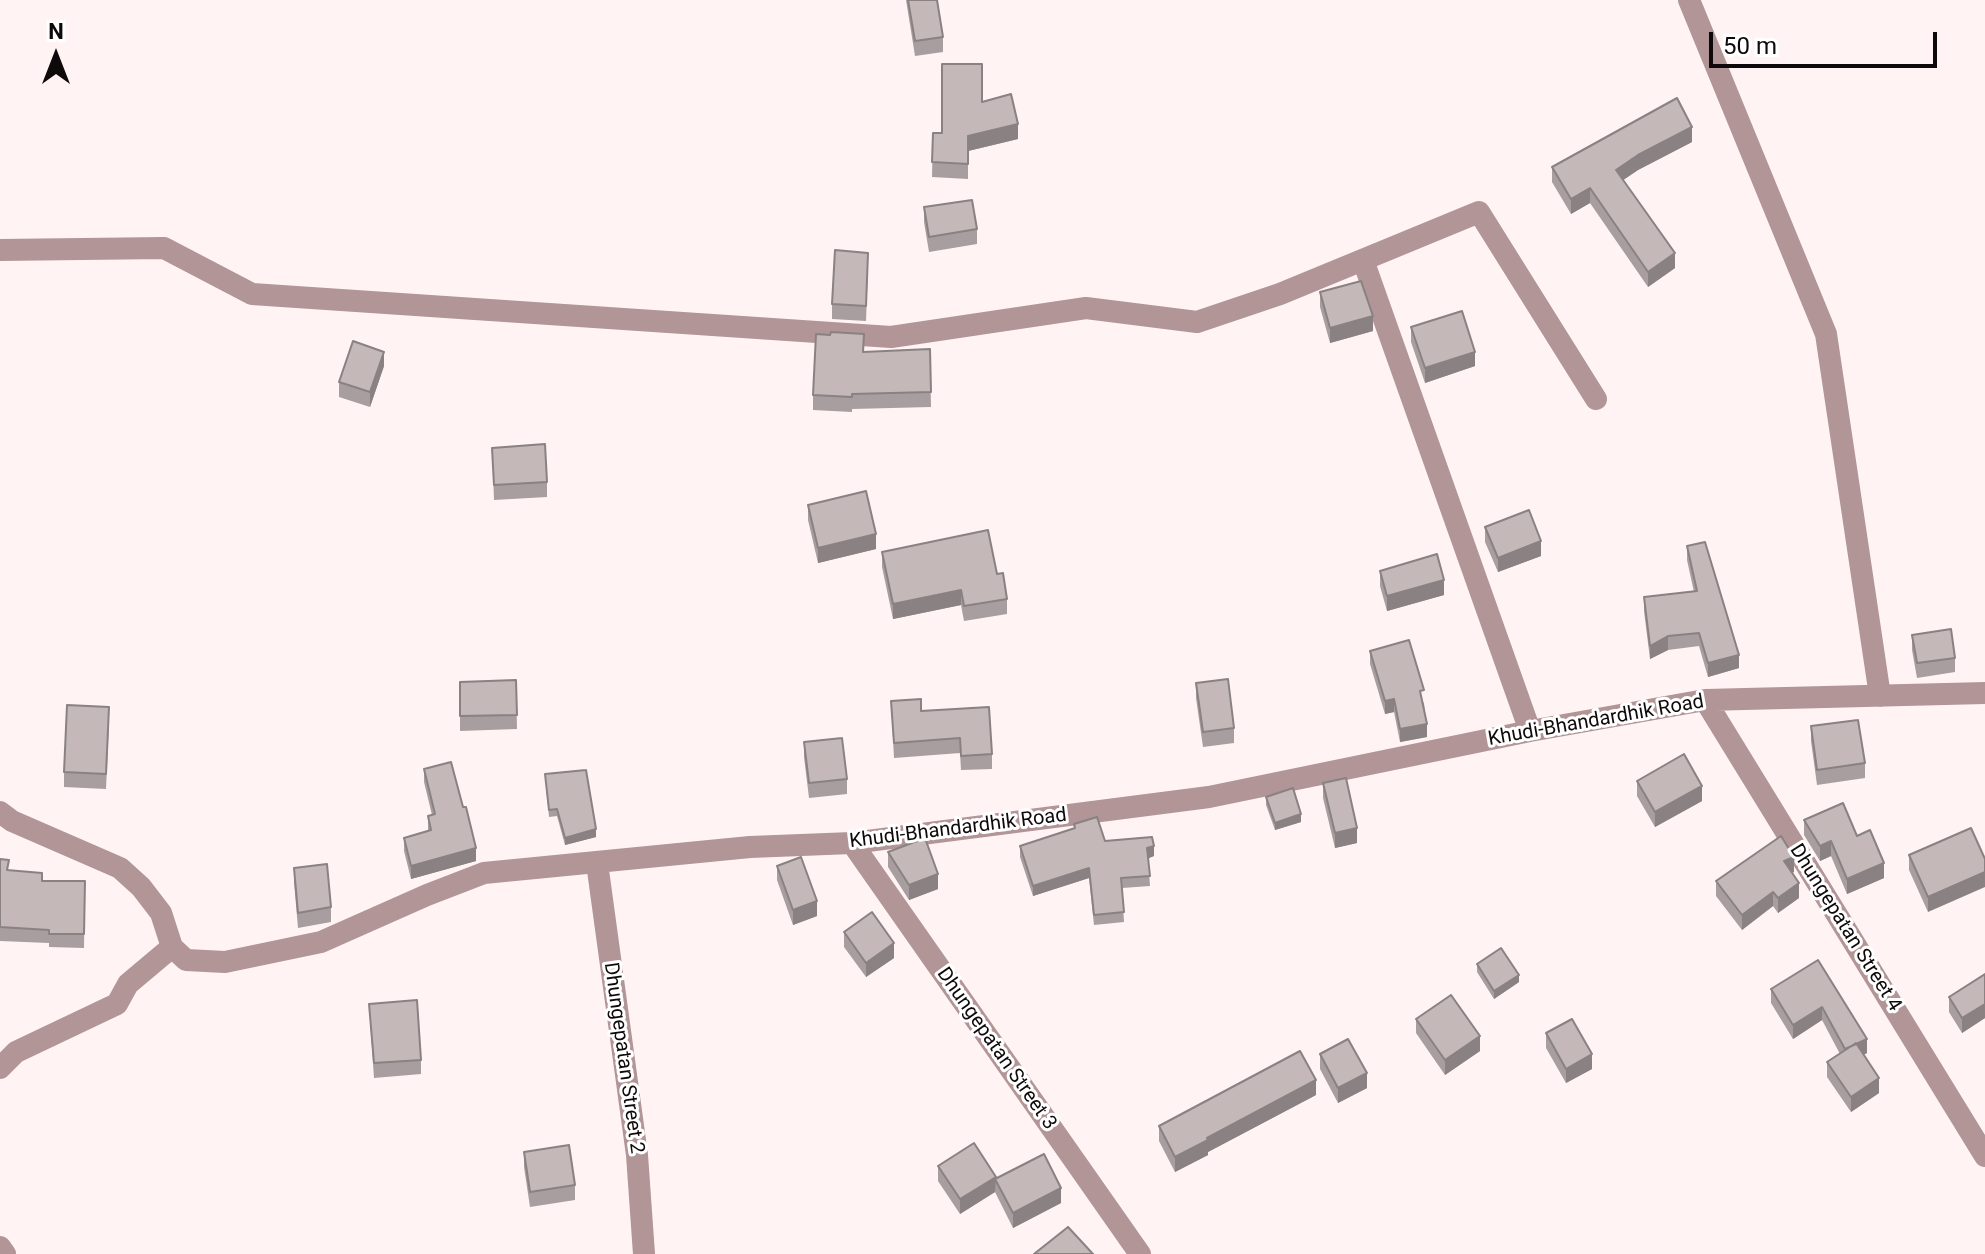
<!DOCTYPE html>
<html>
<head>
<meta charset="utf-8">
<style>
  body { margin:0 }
  #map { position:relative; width:1985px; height:1254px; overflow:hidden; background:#fff3f4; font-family:Roboto,sans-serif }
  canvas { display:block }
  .north { position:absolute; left:16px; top:16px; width:80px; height:80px; -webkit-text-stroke:6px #fff; paint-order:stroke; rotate:0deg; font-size:22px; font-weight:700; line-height:32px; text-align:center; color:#0e0a0b }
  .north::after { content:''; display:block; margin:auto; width:28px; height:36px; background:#0e0a0b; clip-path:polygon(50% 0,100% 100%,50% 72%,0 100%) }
  .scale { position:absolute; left:1709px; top:32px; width:228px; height:36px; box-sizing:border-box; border:4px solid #0e0a0b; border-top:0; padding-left:10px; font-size:24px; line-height:28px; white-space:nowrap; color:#0e0a0b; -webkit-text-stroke:6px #fff; paint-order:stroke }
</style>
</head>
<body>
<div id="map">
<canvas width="1985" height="1254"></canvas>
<div class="north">N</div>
<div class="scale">50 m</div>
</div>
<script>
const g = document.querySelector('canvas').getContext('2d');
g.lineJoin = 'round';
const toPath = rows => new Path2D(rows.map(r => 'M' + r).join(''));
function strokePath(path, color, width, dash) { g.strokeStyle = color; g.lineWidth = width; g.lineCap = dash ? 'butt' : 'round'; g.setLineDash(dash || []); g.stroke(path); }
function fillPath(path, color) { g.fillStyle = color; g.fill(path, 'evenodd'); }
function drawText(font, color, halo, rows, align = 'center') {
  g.font = font + ' Roboto,sans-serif'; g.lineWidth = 6; g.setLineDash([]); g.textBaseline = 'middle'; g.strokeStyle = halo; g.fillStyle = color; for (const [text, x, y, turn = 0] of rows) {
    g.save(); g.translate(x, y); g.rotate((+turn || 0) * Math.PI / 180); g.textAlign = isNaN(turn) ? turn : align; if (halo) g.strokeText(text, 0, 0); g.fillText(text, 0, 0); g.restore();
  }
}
const minor = toPath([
  [1689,0,1826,334,1880,696],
  [0,250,164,248,252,294,891,337,1086,308,1197,322,1280,294,1479,212,1596,399],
  [1363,260,1530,731],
  [1705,700,1985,1156],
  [0,812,12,821,120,868,141,887,161,913,172,947,186,960,225,962,321,942,427,895,484,873,750,847,852,843,1209,797,1530,731,1705,700,1985,693],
  [852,843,1140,1254],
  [597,863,637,1155,644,1254],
  [0,1068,16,1052,117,1004,128,984,172,947],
  [0,1247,5,1254]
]);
const wall = toPath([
  [906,0,937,0,943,37,943,52,915,56],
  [982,102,1018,139,968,151,968,179,932,177,933,133,942,133],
  [1692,142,1638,170,1623,180,1675,268,1648,287,1590,203,1571,214,1552,182,1552,167],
  [924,207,977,229,977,244,929,252,924,222],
  [868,267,866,321,832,319,832,304],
  [1320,292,1373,331,1330,343,1320,307],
  [1411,327,1475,366,1425,383,1411,342],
  [930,349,931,407,852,409,852,412,813,410,813,395,864,352],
  [384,366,370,407,339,397,339,382],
  [492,448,547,482,547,497,494,500],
  [808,505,876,549,818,563,808,520],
  [1485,527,1541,556,1498,572,1485,542],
  [1687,546,1739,668,1708,677,1699,646,1668,650,1650,659,1644,611,1644,597,1694,592,1687,560],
  [882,552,997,574,1007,599,1007,614,964,621,961,605,893,619,882,567],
  [1380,571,1444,595,1387,611,1380,586],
  [1912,635,1955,658,1955,672,1917,678,1912,650],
  [1370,651,1424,703,1427,737,1400,742,1394,712,1385,714,1370,664],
  [516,680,517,729,460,731,460,682],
  [1196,683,1234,728,1234,743,1203,747,1196,698],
  [891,701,921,711,992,754,992,769,961,770,960,753,894,758],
  [109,722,106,789,64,787,64,772],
  [1811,726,1865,763,1865,778,1817,785,1811,741],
  [804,742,847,779,847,794,809,798,804,757],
  [424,769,476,861,411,879,404,851,404,838,428,831,428,816,432,815,424,782],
  [545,774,596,837,565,845,557,816,549,817],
  [1637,781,1702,801,1655,827,1637,796],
  [1323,783,1357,843,1335,848,1323,798],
  [1266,797,1301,822,1275,830,1266,805],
  [1804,820,1857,836,1884,878,1847,894,1831,856,1820,861,1804,835],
  [1074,824,1105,841,1154,856,1148,858,1150,886,1122,888,1124,922,1094,925,1089,878,1033,896,1020,857,1020,846,1074,829],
  [1971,828,1928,912,1909,870,1909,855],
  [888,852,938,889,909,900,888,867],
  [0,859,9,871,42,881,85,881,84,948,49,947,49,943,0,941],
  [777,866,817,916,793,925,777,880],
  [294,868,331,907,331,922,298,928,294,882],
  [1794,872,1792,873,1799,898,1778,913,1773,906,1742,930,1716,896,1716,881],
  [844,932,894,958,866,977,844,947],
  [1818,960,1867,1053,1863,1055,1879,1093,1851,1112,1827,1077,1827,1062,1840,1054,1822,1020,1793,1039,1771,1003,1771,989],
  [1477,964,1519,982,1494,999,1477,972],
  [1985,974,1985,1018,1962,1033,1949,1012,1949,997],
  [369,1004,421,1060,421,1074,374,1078],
  [1416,1019,1480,1051,1445,1075,1416,1033],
  [1546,1033,1592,1069,1566,1083,1546,1048],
  [1320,1054,1367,1088,1338,1103,1320,1069],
  [1316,1095,1208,1152,1208,1155,1175,1172,1159,1141,1159,1126],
  [524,1152,575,1185,575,1200,530,1207,524,1167],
  [938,1166,996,1179,1061,1203,1013,1228,995,1192,960,1214,938,1181]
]);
const shadedWall = toPath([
  [1018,124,1018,139,968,151,968,179,968,136],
  [1692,127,1692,142,1638,170,1616,185,1616,170,1638,155],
  [1590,188,1590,203,1571,214,1571,199],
  [1675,253,1675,268,1648,287,1648,272],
  [1373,316,1373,331,1330,343,1330,328],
  [384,352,384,366,370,407,370,392],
  [1475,352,1475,366,1425,383,1425,368],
  [876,534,876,549,818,563,818,548],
  [1541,541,1541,556,1498,572,1498,558],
  [1444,580,1444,595,1387,611,1387,596],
  [961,590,961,605,893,619,893,604],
  [1668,636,1668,650,1650,659,1650,646],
  [1739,655,1739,668,1708,677,1708,663],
  [1394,699,1394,712,1385,714,1385,701],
  [1427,724,1427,737,1400,742,1400,729],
  [1702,786,1702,801,1655,827,1655,812],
  [1301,814,1301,822,1275,830,1275,823],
  [1357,828,1357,843,1335,848,1335,833],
  [596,829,596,837,565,845,565,838],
  [1831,841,1831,856,1820,861,1820,846],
  [1154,846,1154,856,1147,859,1147,848],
  [476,848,476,861,411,879,411,866],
  [1794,857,1794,872,1784,876,1784,861],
  [1884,863,1884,878,1847,894,1847,879],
  [1089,868,1089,878,1033,896,1033,886],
  [1985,872,1985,887,1928,912,1928,897],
  [938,874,938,889,909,900,909,885],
  [1799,883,1799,898,1778,913,1778,898],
  [1773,892,1773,906,1742,930,1742,915],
  [817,901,817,916,793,925,793,910],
  [894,943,894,958,866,977,866,963],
  [1519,975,1519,982,1494,999,1494,991],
  [1985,1004,1985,1018,1962,1033,1962,1018],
  [1822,1007,1822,1020,1793,1039,1793,1025],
  [1480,1036,1480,1051,1445,1075,1445,1060],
  [1867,1039,1867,1053,1845,1063,1845,1049],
  [1592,1054,1592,1069,1566,1083,1566,1069],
  [1367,1073,1367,1088,1338,1103,1338,1088],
  [1879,1078,1879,1093,1851,1112,1851,1097],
  [1316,1080,1316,1095,1208,1152,1208,1155,1175,1172,1175,1157,1207,1138],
  [996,1177,995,1192,960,1214,960,1199],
  [1061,1188,1061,1203,1013,1228,1013,1213]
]);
const building = toPath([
  [908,0,937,0,943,37,915,41,908,0],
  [942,64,982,64,982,102,1011,94,1018,124,968,136,968,164,932,162,933,133,942,133,942,64],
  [1677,98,1692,127,1638,155,1616,170,1675,253,1648,272,1590,188,1571,199,1552,167,1677,98],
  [972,200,977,229,929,237,924,207,972,200],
  [835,250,868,253,866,306,832,304,835,250],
  [1361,281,1373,316,1330,328,1320,292,1361,281],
  [1462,311,1475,352,1425,368,1411,327,1462,311],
  [831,332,864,334,863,352,930,349,931,392,852,394,852,397,813,395,816,334,830,335,831,332],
  [353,341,384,352,370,392,339,382,353,341],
  [545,444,547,482,494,485,492,448,545,444],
  [866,491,876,534,818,548,808,505,866,491],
  [1529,510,1541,541,1498,558,1485,527,1529,510],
  [988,530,997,574,1003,573,1007,599,964,606,961,590,893,604,882,552,988,530],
  [1705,542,1739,655,1708,663,1699,633,1668,636,1650,646,1644,597,1697,591,1687,546,1705,542],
  [1437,554,1444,580,1387,596,1380,571,1437,554],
  [1951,629,1955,658,1917,663,1912,635,1951,629],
  [1409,640,1424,690,1420,691,1427,724,1400,729,1394,699,1385,701,1370,651,1409,640],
  [1228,679,1234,728,1203,732,1196,683,1228,679],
  [516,680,517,715,460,716,460,682,516,680],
  [921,699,921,711,989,707,992,754,961,756,960,738,894,743,891,701,921,699],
  [67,705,109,707,106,774,64,772,67,705],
  [1858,720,1865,763,1817,770,1811,726,1858,720],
  [842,738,847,779,809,783,804,742,842,738],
  [1684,754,1702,786,1655,812,1637,781,1684,754],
  [451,762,463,807,466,807,476,848,411,866,404,838,431,830,428,816,435,814,424,769,451,762],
  [586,770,596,829,565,838,557,809,549,810,545,774,586,770],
  [1346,778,1357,828,1335,833,1323,783,1346,778],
  [1293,788,1301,814,1275,823,1266,797,1293,788],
  [1843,803,1857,836,1870,830,1884,863,1847,879,1831,841,1820,846,1804,820,1843,803],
  [1097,817,1105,841,1152,837,1154,846,1147,848,1150,876,1121,878,1124,912,1094,915,1089,868,1033,886,1020,846,1075,828,1074,824,1097,817],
  [1971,828,1985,859,1985,872,1928,897,1909,855,1971,828],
  [1781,836,1794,857,1784,861,1799,883,1778,898,1773,892,1742,915,1716,881,1781,836],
  [925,838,938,874,909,885,888,852,925,838],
  [801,857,817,901,793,910,777,866,801,857],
  [0,859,9,860,7,870,42,873,42,881,85,881,84,934,49,934,49,930,0,927,0,859],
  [327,864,331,907,298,913,294,868,327,864],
  [872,912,894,943,866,963,844,932,872,912],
  [1501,948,1519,975,1494,991,1477,964,1501,948],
  [1818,960,1867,1039,1845,1049,1822,1007,1793,1025,1771,989,1818,960],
  [1985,974,1985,1004,1962,1018,1949,997,1985,974],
  [1451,995,1480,1036,1445,1060,1416,1019,1451,995],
  [417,1000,421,1060,374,1063,369,1004,417,1000],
  [1572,1019,1592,1054,1566,1069,1546,1033,1572,1019],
  [1348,1039,1367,1073,1338,1088,1320,1054,1348,1039],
  [1856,1043,1879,1078,1851,1097,1827,1062,1856,1043],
  [1300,1051,1316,1080,1207,1138,1208,1140,1175,1157,1159,1126,1300,1051],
  [974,1143,996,1177,960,1199,938,1166,974,1143],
  [569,1145,575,1185,530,1192,524,1152,569,1145],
  [1044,1154,1061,1188,1013,1213,995,1179,1044,1154],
  [1068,1227,1093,1254,1034,1254,1068,1227]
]);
const streetNames = [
  ["Khudi-Bhandardhik Road",1596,721,-10],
  ["Khudi-Bhandardhik Road",958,829,-7],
  ["Dhungepatan Street 4",1845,928,58],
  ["Dhungepatan Street 3",996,1049,55],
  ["Dhungepatan Street 2",623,1058,82]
];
strokePath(minor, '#b19597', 22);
fillPath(wall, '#a99e9f');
fillPath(shadedWall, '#898182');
fillPath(building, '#c4b8b9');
strokePath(building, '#898182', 2);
drawText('20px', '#0e0a0b', '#fff', streetNames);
</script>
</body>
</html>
